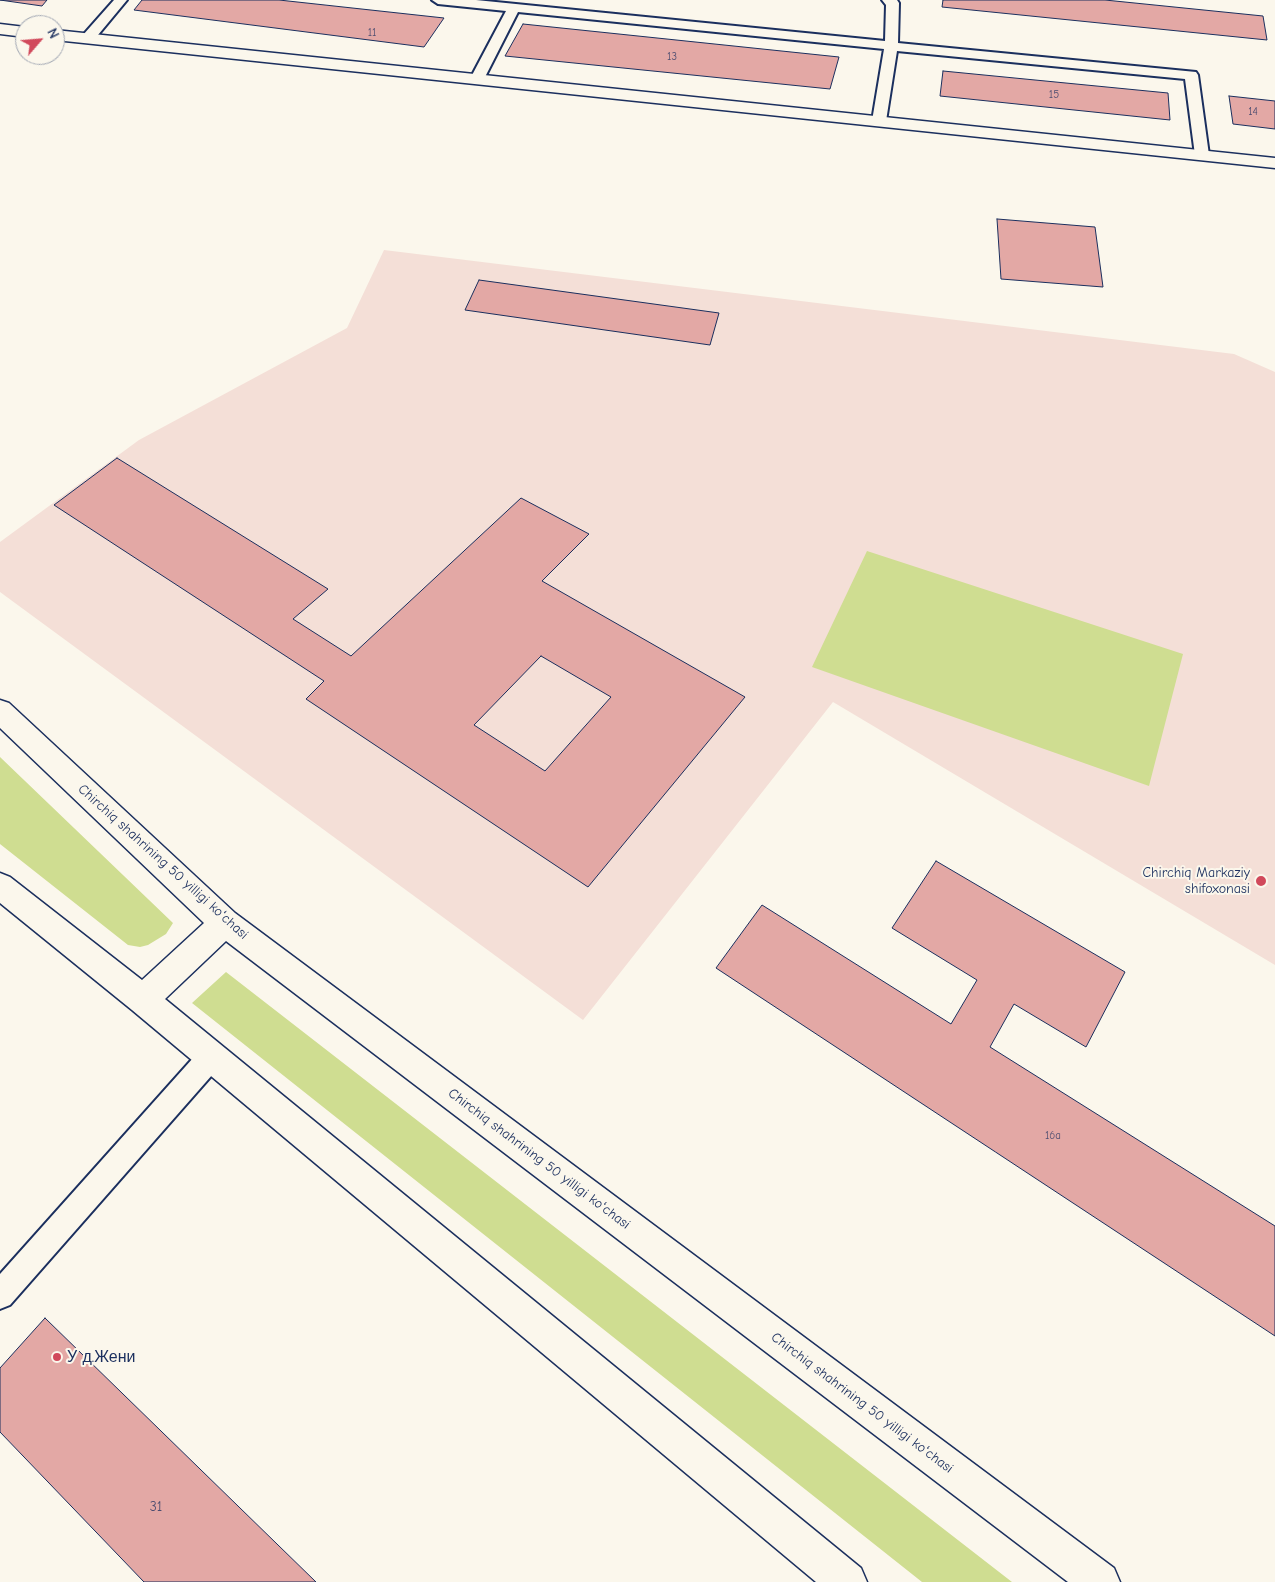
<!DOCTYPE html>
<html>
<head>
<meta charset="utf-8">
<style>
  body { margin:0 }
  #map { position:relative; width:1275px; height:1582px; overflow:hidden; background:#fbf7ec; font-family:"Comic Neue",sans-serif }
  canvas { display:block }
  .north { position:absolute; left:15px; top:15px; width:50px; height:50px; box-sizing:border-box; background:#fbf7ec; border:1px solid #a1a7b3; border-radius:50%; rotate:63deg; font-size:14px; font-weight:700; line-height:20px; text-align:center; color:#1b2f5e }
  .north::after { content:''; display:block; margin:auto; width:18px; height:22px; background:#d1495b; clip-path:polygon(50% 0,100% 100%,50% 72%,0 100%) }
</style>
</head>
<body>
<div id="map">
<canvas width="1275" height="1582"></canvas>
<div class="north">N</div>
</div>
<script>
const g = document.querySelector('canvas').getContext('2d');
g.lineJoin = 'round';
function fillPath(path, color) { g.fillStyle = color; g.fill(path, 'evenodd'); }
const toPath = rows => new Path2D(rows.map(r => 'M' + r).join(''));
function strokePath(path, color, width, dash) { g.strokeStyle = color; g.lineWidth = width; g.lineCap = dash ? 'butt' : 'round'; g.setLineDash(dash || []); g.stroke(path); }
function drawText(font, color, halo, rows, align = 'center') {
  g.font = font + ' "Comic Neue",sans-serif'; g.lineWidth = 4; g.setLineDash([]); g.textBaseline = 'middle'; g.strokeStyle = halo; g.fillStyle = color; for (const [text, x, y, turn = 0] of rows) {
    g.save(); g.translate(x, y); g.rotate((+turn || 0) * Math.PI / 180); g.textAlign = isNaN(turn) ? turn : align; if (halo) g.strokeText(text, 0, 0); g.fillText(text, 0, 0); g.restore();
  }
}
const built = toPath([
  [384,250,1234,354,1275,372,1275,965,833,702,583,1020,0,592,0,542,139,440,347,328]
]);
const green = toPath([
  [867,551,1183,654,1149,786,812,667],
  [0,757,173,923,166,934,148,945,140,947,128,945,0,844],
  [226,972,1012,1582,922,1582,192,1003]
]);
const building = toPath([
  [0,0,47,0,42,6,0,0],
  [142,0,279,0,444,18,424,47,134,10,142,0],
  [943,0,1105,0,1263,16,1267,40,942,7,943,0],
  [523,24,839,57,830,89,505,56,523,24],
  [943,71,1168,93,1170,120,940,96,943,71],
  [1229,96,1275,101,1275,129,1233,124,1229,96],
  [997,219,1095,227,1103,287,1001,279,997,219],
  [479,280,719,313,710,345,465,310,479,280],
  [117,458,328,589,293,619,351,656,521,498,589,534,542,581,745,697,588,887,306,699,324,681,54,505,117,458],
  [541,656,611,697,545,771,474,725,541,656],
  [936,861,1125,972,1086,1047,1014,1004,990,1047,1275,1226,1275,1336,716,968,762,905,951,1024,977,980,892,928,936,861],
  [45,1318,316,1582,144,1582,0,1432,0,1368,45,1318]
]);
const service = toPath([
  [114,0,127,0,93,41,83,41,81,38,83,35,114,0],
  [432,0,476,0,885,41,886,5,882,0,897,0,899,3,898,43,1196,72,1198,75,1209,155,1207,158,1202,159,1197,158,1195,155,1185,79,897,51,886,121,884,124,879,125,874,124,872,121,884,49,518,12,484,79,477,83,470,79,506,11,438,4,432,0],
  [211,1044,220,1048,224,1057,220,1066,10,1305,0,1309,0,1274,202,1048,211,1044]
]);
const minor = toPath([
  [0,24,25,27,25,37,0,34,0,24],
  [55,30,1275,158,1275,168,55,40,55,30]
]);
const secondary = toPath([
  [0,700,9,703,235,913,1114,1568,1120,1582,1068,1582,226,941,165,999,861,1568,867,1582,816,1582,132,1010,0,903,0,873,10,877,142,980,204,923,0,728,0,700]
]);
const markers = [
  [1261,881,6,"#d1495b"],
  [57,1357,5,"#d1495b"]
];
const numberNames = [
  ["11",372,33],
  ["13",672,57],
  ["15",1054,95],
  ["14",1253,112],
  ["16a",1053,1136]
];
const streetNames = [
  ["Chirchiq shahrining 50 yilligi koʻchasi",163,862,42],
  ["Chirchiq shahrining 50 yilligi koʻchasi",539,1159,37],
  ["Chirchiq shahrining 50 yilligi koʻchasi",862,1403,37]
];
const poiNames = [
  ["Chirchiq Markaziy",1250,873],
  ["shifoxonasi",1250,889]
];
const nearNumbernames = [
  ["31",156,1507]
];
const nearPoinames = [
  ["У д.Жени",67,1357]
];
fillPath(built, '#f4dfd7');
fillPath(green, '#cfdd91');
fillPath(building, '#e3a8a5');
strokePath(building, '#1b2f5e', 1);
strokePath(service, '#1b2f5e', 4);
strokePath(minor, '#1b2f5e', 3);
strokePath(secondary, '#1b2f5e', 3);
fillPath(service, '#fbf7ec');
fillPath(minor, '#fbf7ec');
fillPath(secondary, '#fbf7ec');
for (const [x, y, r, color] of markers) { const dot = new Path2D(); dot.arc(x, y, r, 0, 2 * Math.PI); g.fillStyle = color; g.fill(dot); strokePath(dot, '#fbf7ec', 2); }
drawText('11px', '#4d4d70', null, numberNames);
drawText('14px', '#1b2f5e', '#fbf7ec', streetNames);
drawText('14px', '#1b2f5e', '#fbf7ec', poiNames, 'right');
drawText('14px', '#4d4d70', null, nearNumbernames);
drawText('16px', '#1b2f5e', '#fbf7ec', nearPoinames, 'left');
</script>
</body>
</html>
